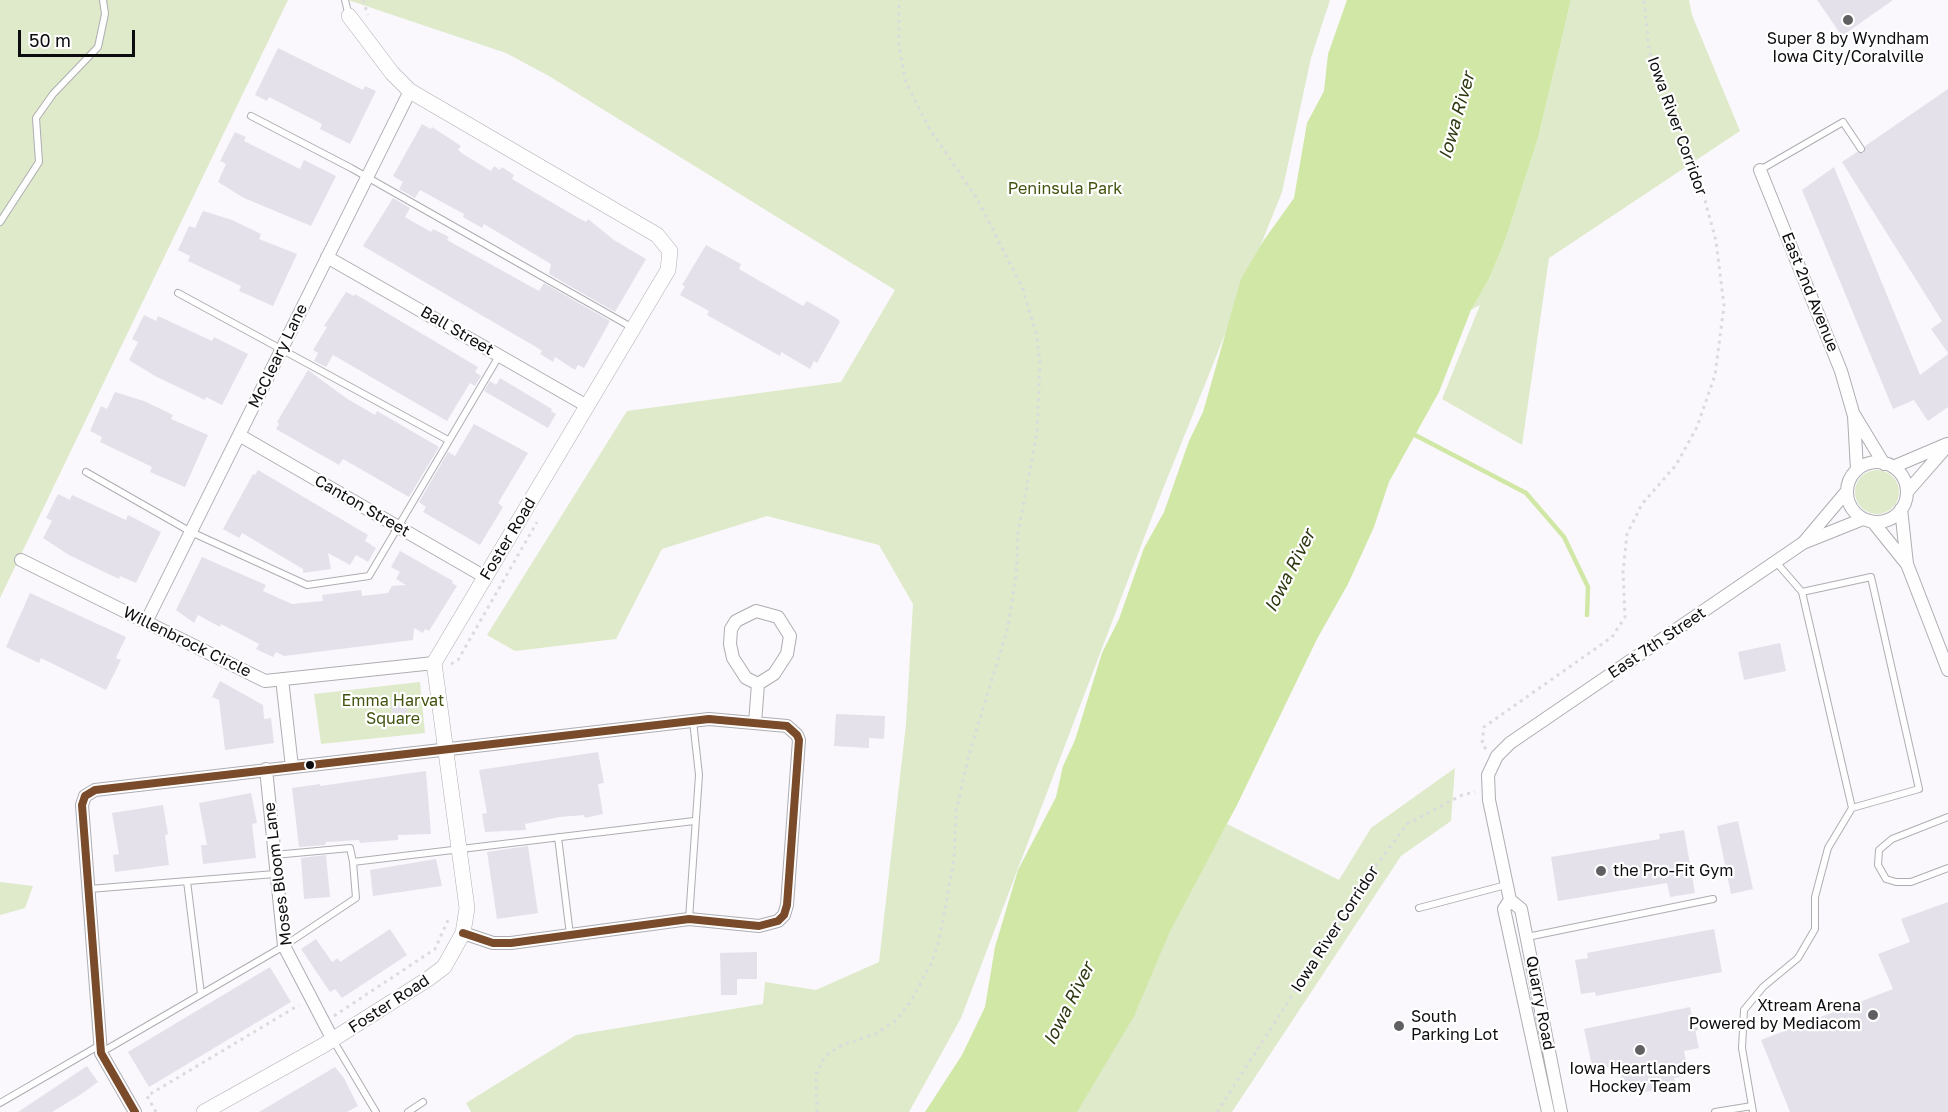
<!DOCTYPE html>
<html>
<head>
<meta charset="utf-8">
<style>
  body { margin:0 }
  #map { position:relative; width:1948px; height:1112px; overflow:hidden; background:#faf8fd; font-family:"Golos Text",sans-serif }
  canvas { display:block }
  .scale { position:absolute; left:18px; top:30px; width:117px; height:27px; box-sizing:border-box; border:3px solid #0d0c0f; border-top:0; padding-left:8px; font-size:18px; line-height:21px; white-space:nowrap; color:#0d0c0f; -webkit-text-stroke:4px #fff; paint-order:stroke }
</style>
</head>
<body>
<div id="map">
<canvas width="1948" height="1112"></canvas>
<div class="scale">50 m</div>
</div>
<script>
const g = document.querySelector('canvas').getContext('2d');
g.lineJoin = 'round';
function fillPath(path, color) { g.fillStyle = color; g.fill(path, 'evenodd'); }
const toPath = rows => new Path2D(rows.map(r => 'M' + r).join(''));
function strokePath(path, color, width, dash) { g.strokeStyle = color; g.lineWidth = width; g.lineCap = dash ? 'butt' : 'round'; g.setLineDash(dash || []); g.stroke(path); }
function drawText(font, color, halo, rows, align = 'center') {
  g.font = font + ' "Golos Text",sans-serif'; g.lineWidth = 4.5; g.setLineDash([]); g.textBaseline = 'middle'; g.strokeStyle = halo; g.fillStyle = color; for (const [text, x, y, turn = 0] of rows) {
    g.save(); g.translate(x, y); g.rotate((+turn || 0) * Math.PI / 180); g.textAlign = isNaN(turn) ? turn : align; if (halo) g.strokeText(text, 0, 0); g.fillText(text, 0, 0); g.restore();
  }
}
const green = toPath([
  [0,0,288,0,0,598],
  [348,0,1330,0,1311,58,1282,192,1157,504,961,1018,909,1112,471,1112,466,1103,576,1035,763,1004,765,982,816,990,879,962,906,724,913,604,879,545,767,516,662,549,616,639,515,651,487,635,627,411,841,382,895,290,549,76,506,53],
  [1571,0,1689,0,1692,15,1740,131,1549,258,1522,445,1442,399,1480,305,1471,310,1489,279,1506,238,1538,138],
  '1855 492a22 22 0 1 1 44 0a22 22 0 1 1-44 0Z',
  [420,682,425,733,321,744,314,694],
  [1455,768,1451,821,1401,856,1232,1112,1062,1112,1227,824,1339,880,1371,828],
  [0,882,33,886,25,908,0,915]
]);
const water = toPath([
  [1347,0,1571,0,1538,138,1506,238,1489,279,1471,310,1439,392,1389,482,1374,527,1348,584,1317,639,1237,805,1170,931,1134,1016,1077,1112,925,1112,962,1055,985,1007,995,947,1018,870,1056,797,1063,766,1075,740,1102,653,1119,619,1144,548,1164,512,1189,441,1203,412,1241,279,1264,240,1294,198,1307,123,1324,91,1328,54]
]);
const stream = toPath([
  [1415,435,1526,493,1564,537,1588,587,1587,615]
]);
const building = toPath([
  [1817,0,1893,0,1842,36],
  [278,48,363,90,365,86,376,91,350,144,320,129,322,124,269,97,267,101,255,95],
  [1948,89,1948,353,1931,329,1942,321,1842,162,1857,152,1864,153,1865,146],
  [422,124,431,129,432,127,461,146,458,150,463,154,491,171,494,166,500,170,502,167,514,175,512,179,580,219,586,222,588,219,614,240,646,259,615,312,549,274,551,264,484,224,482,228,463,217,464,214,420,190,415,198,399,189,403,182,393,176],
  [235,132,246,137,244,141,300,169,304,160,336,176,311,226,244,198,218,182,226,164,220,161],
  [1834,167,1920,375,1948,354,1948,407,1928,421,1914,400,1893,409,1802,190],
  [393,198,410,208,405,217,431,232,433,229,449,237,447,240,539,291,544,283,610,321,584,368,578,365,575,370,555,357,553,362,540,354,542,351,536,347,363,246],
  [203,211,232,220,261,234,259,239,297,254,273,306,239,291,241,286,188,261,190,256,178,250,189,226,195,228],
  [706,245,741,264,739,269,803,306,807,301,838,319,840,322,817,363,814,361,810,369,781,352,780,356,707,315,709,311,680,295,685,286,682,285],
  [346,292,354,296,355,294,478,367,475,372,481,376,475,386,470,383,447,421,333,355,326,367,314,361,318,353,313,350,327,327,324,326],
  [144,315,156,321,158,316,212,341,214,337,248,354,222,405,206,397,205,400,155,376,129,360,138,342,132,339],
  [308,370,346,398,375,415,377,411,439,447,409,497,343,459,339,465,276,429,279,424,277,422],
  [500,378,552,409,551,411,556,414,548,428,484,391,490,381,496,385],
  [115,392,144,401,173,415,171,419,208,435,185,487,150,472,152,467,100,442,102,437,90,431,101,406,107,409],
  [474,424,528,453,498,503,503,507,480,545,423,512,426,507,419,502,448,452,455,456],
  [258,470,368,535,365,541,376,548,368,562,356,555,350,565,328,553,331,569,303,573,303,569,242,533,239,538,223,529,253,474,255,475],
  [58,494,70,500,72,495,126,520,128,515,161,532,136,583,120,576,119,579,69,555,43,538,52,521,46,518],
  [400,551,453,581,452,583,457,586,429,631,425,629,423,633,414,628,413,640,284,656,276,652,273,657,256,649,259,644,221,624,220,627,198,615,194,623,176,610,202,557,266,585,263,591,292,604,323,601,322,595,361,590,362,596,388,593,392,586,406,585,396,579,400,572,391,567],
  [30,593,126,637,116,658,121,660,106,690,41,658,39,663,6,647],
  [1780,643,1786,671,1744,680,1738,652],
  [220,681,263,705,264,719,271,718,274,743,225,750,219,700,212,697],
  [406,697,408,716,392,718,391,698],
  [836,714,885,716,884,739,869,738,869,748,834,746],
  [598,752,604,783,598,784,603,814,585,818,584,815,560,817,525,824,526,830,485,832,482,814,487,813,479,770],
  [426,771,431,834,398,835,398,840,360,843,359,840,326,842,325,845,299,847,292,788,320,784,320,786],
  [251,793,257,823,252,824,256,858,203,864,201,845,207,845,199,803],
  [163,805,168,834,165,835,169,865,115,872,113,855,119,854,112,813],
  [1738,821,1753,889,1731,894,1717,826],
  [1684,830,1695,893,1670,897,1667,883,1558,901,1551,857,1660,839,1659,834],
  [528,846,538,913,497,919,487,852],
  [326,855,330,897,304,899,301,858],
  [436,859,442,886,373,896,370,870],
  [1948,902,1948,1112,1790,1112,1761,1040,1893,989,1878,954,1910,942,1901,919],
  [390,929,407,955,342,998,335,989,330,992,301,949,316,939,332,962,338,958,340,962],
  [1714,929,1722,972,1596,996,1595,992,1581,994,1575,960,1588,958,1587,953],
  [757,952,757,979,737,979,737,995,721,995,720,953],
  [270,967,291,1002,149,1087,128,1052],
  [1690,1007,1699,1048,1684,1051,1689,1075,1674,1078,1676,1085,1636,1094,1634,1085,1623,1087,1619,1065,1593,1070,1584,1029],
  [87,1066,98,1082,80,1095,52,1112,18,1112],
  [335,1067,344,1078,358,1106,347,1112,259,1112]
]);
const path = toPath([
  [363,0,368,15],
  [451,664,458,660,537,522],
  [1486,749,1482,744,1484,727,1612,637,1625,617,1623,572,1627,534,1642,504,1676,465,1697,427,1715,375,1724,306,1716,241,1700,182,1649,51,1644,0],
  [334,1016,435,949,449,918],
  [1695,1029,1735,1022],
  [156,1112,147,1096,299,1005],
  [817,1112,816,1074,825,1056,842,1045,875,1034,895,1021,911,1001,931,964,939,941,954,860,956,811,970,751,1008,627,1016,576,1018,533,1037,433,1040,361,1036,333,1022,287,976,197,929,128,905,80,899,46,899,0],
  [1217,1112,1376,866,1407,824,1462,795,1475,792]
]);
const service = toPath([
  [345,0,349,16],
  [251,116,351,168,633,328],
  [1760,170,1843,122,1861,149],
  [0,222,39,162,36,118,53,94,98,47,105,14,103,0],
  [178,293,448,440],
  [86,472,191,532,307,585,369,576,499,356],
  [1776,562,1802,592,1871,577,1919,789,1852,808],
  [1948,817,1892,839,1879,850,1878,865,1886,879,1896,882,1911,882,1948,868],
  [558,837,570,935],
  [274,855,350,848,353,862],
  [187,881,201,994],
  [89,889,275,874],
  [1419,908,1506,885],
  [689,919,699,775,693,721],
  [1527,937,1713,899],
  [333,1040,376,1112],
  [102,1052,284,946,356,898,353,862,694,821],
  [0,1103,100,1045],
  [408,1112,423,1102],
  [1715,1112,1752,1106],
  [1753,1112,1742,1048,1744,1010,1763,987,1798,958,1815,929,1815,897,1828,848,1852,808,1802,592]
]);
const minor = toPath([
  [1760,170,1841,371,1854,416,1857,470],
  [327,257,587,406],
  [1855,416,1884,464],
  [239,435,485,577],
  '1847 492a30 30 0 1 1 60 0a30 30 0 1 1-60 0Z',
  [1893,467,1947,444],
  [1907,492,1948,445],
  [1901,509,1907,564,1948,670],
  [1873,522,1906,563],
  [1804,542,1847,491],
  [21,560,265,681,434,663],
  [146,622,410,91],
  [282,679,292,767],
  [755,723,758,684,746,678,733,658,730,644,731,629,736,621,756,611,778,617,790,636,787,654,774,674,758,684],
  [266,769,284,946,333,1040],
  [1510,900,1504,909,1548,1112],
  [135,1112,101,1053,82,805,85,796,95,790,709,719,787,726,797,735,799,740,787,905,784,915,778,921,759,926,689,919,511,943,493,943,463,933],
  [1561,1112,1521,909,1510,900,1489,800,1488,775,1497,756,1510,743,1803,543,1863,519]
]);
const tertiary = toPath([
  [204,1112,324,1045,428,979,444,967,453,951,463,933,467,908,434,663,668,270,670,251,657,235,410,91,392,73,349,16]
]);
const bus1 = toPath([
  [135,1112,101,1053,82,805,85,796,95,790,709,719,787,726,797,735,799,740,787,905,784,915,778,921,759,926,689,919,511,943,493,943,463,933]
]);
const markers = [
  [1848,20,6,"#605f62"],
  [310,765,5,"#0d0c0f"],
  [1601,871,6,"#605f62"],
  [1873,1015,6,"#605f62"],
  [1399,1026,6,"#605f62"],
  [1640,1050,6,"#605f62"]
];
const poiNames = [
  ["Super 8 by Wyndham",1848,39],
  ["Iowa City/Coralville",1848,57],
  ["the Pro-Fit Gym",1613,871,"left"],
  ["Xtream Arena",1861,1006,"right"],
  ["Powered by Mediacom",1861,1024,"right"],
  ["South",1411,1017,"left"],
  ["Parking Lot",1411,1035,"left"],
  ["Iowa Heartlanders",1640,1069],
  ["Hockey Team",1640,1087]
];
const streetNames = [
  ["Iowa River Corridor",1677,126,70],
  ["East 2nd Avenue",1810,292,68],
  ["Ball Street",457,331,30],
  ["McCleary Lane",278,356,-64],
  ["Canton Street",362,506,30],
  ["Foster Road",508,539,-59],
  ["Willenbrock Circle",187,642,26],
  ["East 7th Street",1657,643,-34],
  ["Moses Bloom Lane",278,874,-97],
  ["Iowa River Corridor",1335,929,-57],
  ["Quarry Road",1540,1003,79],
  ["Foster Road",389,1004,-33]
];
const parkNames = [
  ["Peninsula Park",1065,189],
  ["Emma Harvat",393,701],
  ["Square",393,719]
];
const waterNames = [
  ["Iowa River",1457,116,-74],
  ["Iowa River",1290,571,-63],
  ["Iowa River",1069,1004,-63]
];
fillPath(green, '#deeac9');
fillPath(water, '#d1e7a6');
strokePath(stream, '#d1e7a6', 4.5);
fillPath(building, '#e4e1eb');
strokePath(service, '#aeadb1', 8);
strokePath(minor, '#aeadb1', 14);
strokePath(tertiary, '#aeadb1', 16);
strokePath(path, '#dbdbdc', 3, [3, 4.5]);
strokePath(service, '#fefeff', 6);
strokePath(minor, '#fefeff', 12);
strokePath(tertiary, '#fefeff', 15);
strokePath(bus1, '#7a4b2a', 8);
for (const [x, y, r, color] of markers) { const dot = new Path2D(); dot.arc(x, y, r, 0, 2 * Math.PI); g.fillStyle = color; g.fill(dot); strokePath(dot, '#fff', 2); }
drawText('16px', '#0d0c0f', '#fff', poiNames);
drawText('16px', '#0d0c0f', '#fff', streetNames);
drawText('16px', '#41540f', '#fff', parkNames);
drawText('italic 18px', '#2d3911', '#fff', waterNames);
</script>
</body>
</html>
